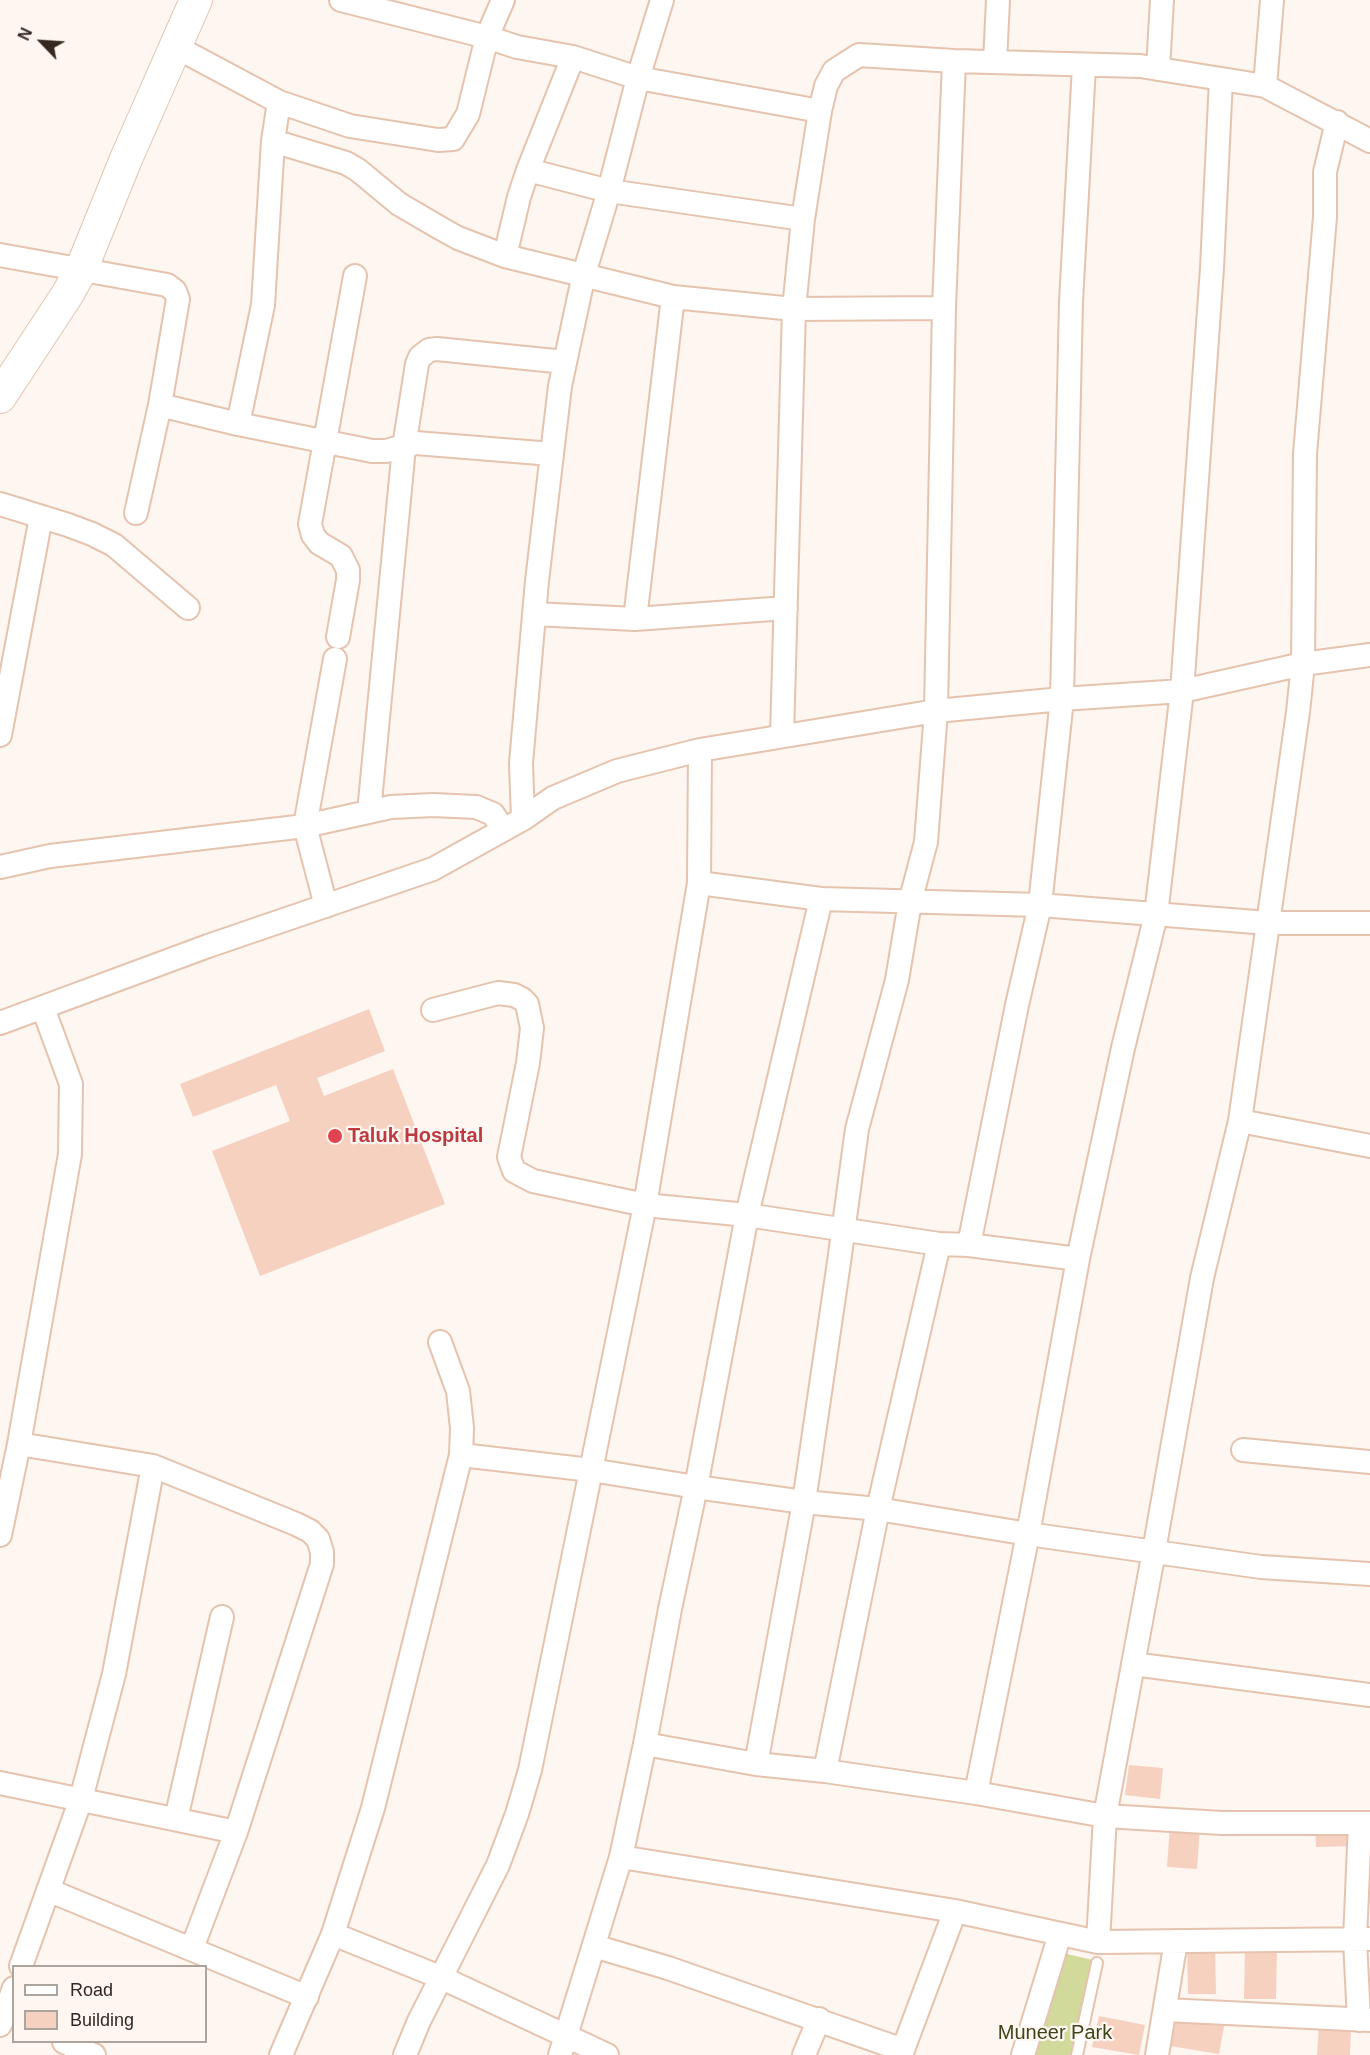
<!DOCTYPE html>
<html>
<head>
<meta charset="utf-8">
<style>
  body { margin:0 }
  #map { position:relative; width:1370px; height:2055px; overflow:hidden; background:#fdf6f1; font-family:Arial,sans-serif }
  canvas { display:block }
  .legend { position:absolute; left:12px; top:1965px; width:195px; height:78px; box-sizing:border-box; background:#fdf6f1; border:2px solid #ada49d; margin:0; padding:8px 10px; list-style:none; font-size:18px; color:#352820 }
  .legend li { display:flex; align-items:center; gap:12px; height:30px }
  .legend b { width:30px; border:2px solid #ada49d }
  .north { position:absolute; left:12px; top:12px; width:60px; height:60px; -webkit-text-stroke:4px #fdf6f1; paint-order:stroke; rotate:295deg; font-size:16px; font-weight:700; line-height:24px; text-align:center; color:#352820 }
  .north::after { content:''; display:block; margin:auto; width:21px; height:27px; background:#352820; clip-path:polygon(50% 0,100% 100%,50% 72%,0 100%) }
</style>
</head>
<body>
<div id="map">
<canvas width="1370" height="2055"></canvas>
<ul class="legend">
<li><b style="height:8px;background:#fff"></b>Road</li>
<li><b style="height:16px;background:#f6d1c0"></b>Building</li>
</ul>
<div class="north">N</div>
</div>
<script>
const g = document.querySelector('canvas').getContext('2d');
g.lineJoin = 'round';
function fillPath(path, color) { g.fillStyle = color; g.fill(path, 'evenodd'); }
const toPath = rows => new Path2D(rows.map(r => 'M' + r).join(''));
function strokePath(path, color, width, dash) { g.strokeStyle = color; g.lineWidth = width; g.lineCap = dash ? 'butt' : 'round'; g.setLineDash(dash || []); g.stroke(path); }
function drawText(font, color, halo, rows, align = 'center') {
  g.font = font + ' Arial,sans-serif'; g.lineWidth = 4.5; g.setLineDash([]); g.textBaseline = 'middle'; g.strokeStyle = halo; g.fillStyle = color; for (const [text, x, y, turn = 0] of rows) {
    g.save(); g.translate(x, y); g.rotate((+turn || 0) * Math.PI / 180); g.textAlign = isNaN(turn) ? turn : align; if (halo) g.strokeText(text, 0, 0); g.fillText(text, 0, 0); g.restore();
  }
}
const green = toPath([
  [1058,1952,1093,1960,1073,2055,1025,2055]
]);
const building = toPath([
  [369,1009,385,1051,317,1078,324,1096,393,1069,445,1204,260,1276,212,1151,290,1121,276,1085,193,1117,180,1084],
  [1129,1765,1163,1768,1160,1799,1125,1795],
  [1315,1824,1351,1824,1352,1846,1316,1847],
  [1170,1825,1200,1827,1197,1869,1167,1867],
  [1187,1947,1215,1947,1216,1994,1188,1994],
  [1245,1948,1277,1948,1276,1999,1244,1999],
  [1176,2013,1225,2021,1219,2054,1170,2046],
  [1099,2016,1145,2025,1139,2055,1092,2047],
  [1319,2025,1351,2027,1350,2055,1317,2055]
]);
const lane = toPath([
  [1077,2055,1097,1963]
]);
const street = toPath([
  [341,0,487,37,517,47,573,57,638,78,820,111],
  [176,47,279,102,350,126,438,140,453,139,468,114,487,37,503,0],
  [995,62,998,0],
  [1158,69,1162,0],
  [1265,86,1272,0],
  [273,141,346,163,358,170,399,204,440,228,458,238,505,256,673,297,794,309,944,308],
  [528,170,609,191,803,219],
  [0,255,167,285,175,291,178,299,160,405,136,513],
  [505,256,519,197,528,170,573,57],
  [160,405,238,424,372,451,386,451,416,443,552,454],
  [238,424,263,305,273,141,279,102],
  [0,504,68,525,92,534,114,545,188,608],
  [534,614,635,619,786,608],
  [635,619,673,297],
  [338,637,348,580,348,570,341,556,319,543,313,535,310,524,355,276],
  [0,735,41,517],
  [782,736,794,309,803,219,820,111,826,86,834,71,859,55,954,61,1140,66,1265,86,1370,141],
  [369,812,404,447,417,364,420,357,429,350,437,349,565,362],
  [523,819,521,763,537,581,560,386,584,274,609,191,638,78,662,0],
  [0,867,50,856,305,826,391,807,433,805,476,807,493,814,503,829],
  [821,899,1040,905,1268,923,1370,923],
  [326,906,305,826,335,659],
  [433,1010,498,993,514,995,522,999,527,1004,532,1028,528,1063,509,1157,514,1171,533,1181,645,1205,747,1215,939,1244,969,1245,1078,1259],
  [0,1023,208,946,433,869,523,819,553,798,617,771,700,750,936,711,1062,699,1182,691,1303,664,1370,655],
  [1240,1121,1370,1146],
  [969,1245,1017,1005,1040,905,1062,699,1071,302,1084,66],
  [19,1444,153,1466,296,1524,310,1531,318,1539,322,1552,322,1564,236,1832,192,1948],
  [1243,1450,1370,1462],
  [461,1455,591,1470,696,1487,804,1502,878,1509,1028,1534,1261,1567,1370,1574],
  [0,1535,19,1444,70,1154,71,1084,43,1008],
  [1133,1664,1370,1695],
  [645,1744,756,1764,825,1771,976,1793,1105,1816,1222,1823,1370,1823],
  [756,1764,804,1502,839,1262,857,1129,897,980,910,902,926,842,936,711,944,308,954,61],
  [825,1771,878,1509,939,1244],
  [0,1783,236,1832],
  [976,1793,1028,1534,1078,1259,1123,1048,1156,915,1182,691,1212,268,1221,79],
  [176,1819,222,1617],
  [621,1857,955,1911,1098,1942,1370,1939],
  [48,1890,307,1997],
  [333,1934,440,1977,607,2055],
  [1098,1942,1105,1816,1154,1551,1202,1278,1240,1121,1298,712,1303,664,1305,454,1325,217,1325,172,1337,122],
  [594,1946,668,1968,903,2050],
  [21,1966,81,1799,114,1674,153,1466],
  [1166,2010,1370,2020],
  [1359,2020,1355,1940,1360,1823],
  [0,2025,14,1988],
  [64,2042,94,2055],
  [281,2055,333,1934,373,1808,461,1455,462,1428,458,1391,440,1342],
  [405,2055,419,2021,498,1865,517,1814,530,1770,645,1205,699,883,700,750],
  [560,2055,621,1857,645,1744,670,1609,696,1487,747,1215,821,899,699,883],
  [804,2055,819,2019],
  [901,2055,955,1911],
  [1023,2055,1060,1934],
  [1157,2055,1176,1941]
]);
const secondary = toPath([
  [0,397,67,295,81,270,126,159,196,0]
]);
const markers = [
  [335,1136,8,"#e0444e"]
];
const healthNames = [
  ["Taluk Hospital",348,1136]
];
const parkNames = [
  ["Muneer Park",1055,2033]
];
fillPath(green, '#d1d99b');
fillPath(building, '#f6d1c0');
strokePath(lane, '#e5c3ae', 14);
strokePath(street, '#e5c3ae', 26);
strokePath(secondary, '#e5c3ae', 34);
strokePath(lane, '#fff', 10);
strokePath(street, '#fff', 22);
strokePath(secondary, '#fff', 32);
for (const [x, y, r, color] of markers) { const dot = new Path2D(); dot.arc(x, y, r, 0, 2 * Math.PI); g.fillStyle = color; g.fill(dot); strokePath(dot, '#fdf6f1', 2); }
drawText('bold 20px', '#be3a42', '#fdf6f1', healthNames, 'left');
drawText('20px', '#3f4318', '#fdf6f1', parkNames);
</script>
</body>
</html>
